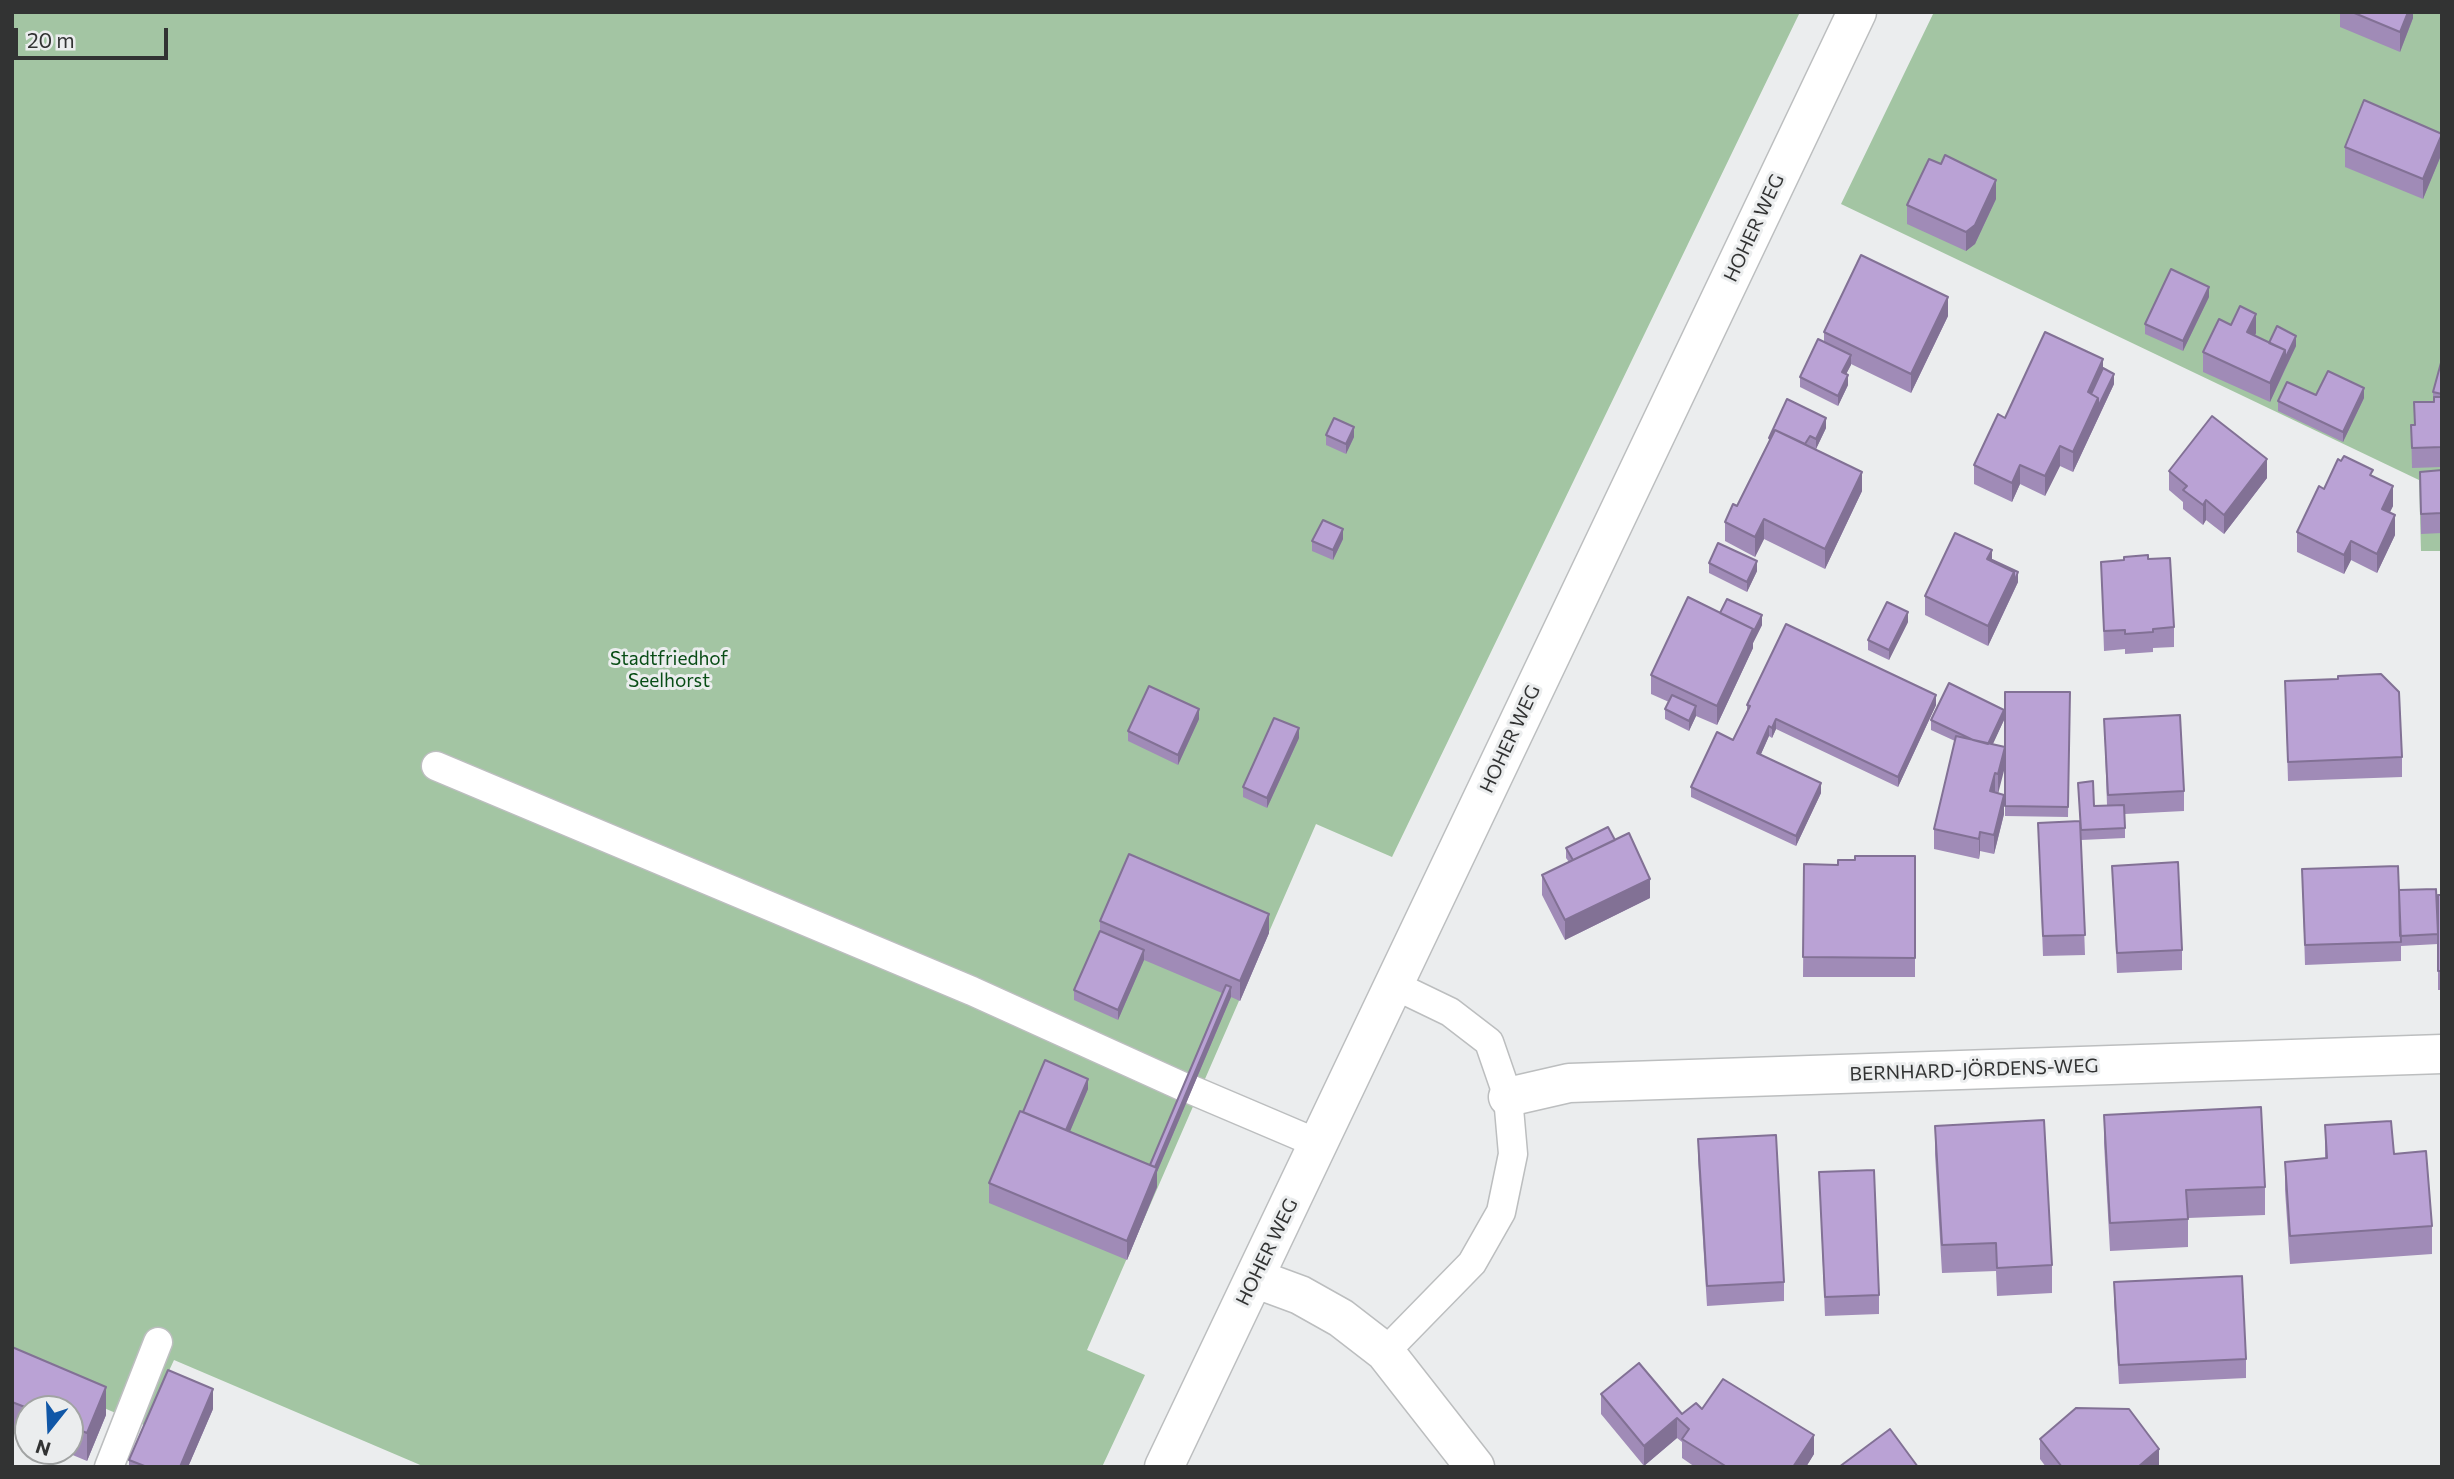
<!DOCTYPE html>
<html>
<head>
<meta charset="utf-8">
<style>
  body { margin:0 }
  #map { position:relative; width:2454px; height:1479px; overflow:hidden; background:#ebedee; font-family:Commissioner,sans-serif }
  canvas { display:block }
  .frame { position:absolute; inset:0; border:14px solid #323333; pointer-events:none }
  .north { position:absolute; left:14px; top:1395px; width:70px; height:70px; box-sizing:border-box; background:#ebedee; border:2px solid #a1a3a3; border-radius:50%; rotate:198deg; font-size:19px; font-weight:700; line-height:28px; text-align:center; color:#323333 }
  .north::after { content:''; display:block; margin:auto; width:24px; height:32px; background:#1057a7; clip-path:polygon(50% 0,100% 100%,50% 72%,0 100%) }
  .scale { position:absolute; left:14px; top:28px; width:154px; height:32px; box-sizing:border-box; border:4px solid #323333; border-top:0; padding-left:9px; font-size:21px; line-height:24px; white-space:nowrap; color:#323333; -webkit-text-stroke:5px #ebedee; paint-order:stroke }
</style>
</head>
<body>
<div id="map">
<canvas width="2454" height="1479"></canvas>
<div class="frame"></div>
<div class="north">N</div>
<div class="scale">20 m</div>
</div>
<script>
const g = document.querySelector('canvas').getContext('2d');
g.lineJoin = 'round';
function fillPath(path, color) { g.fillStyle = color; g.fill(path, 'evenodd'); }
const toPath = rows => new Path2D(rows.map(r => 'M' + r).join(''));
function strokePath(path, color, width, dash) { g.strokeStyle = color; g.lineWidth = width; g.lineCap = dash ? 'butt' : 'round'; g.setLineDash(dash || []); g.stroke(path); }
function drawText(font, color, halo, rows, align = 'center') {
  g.font = font + ' Commissioner,sans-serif'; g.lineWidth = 6; g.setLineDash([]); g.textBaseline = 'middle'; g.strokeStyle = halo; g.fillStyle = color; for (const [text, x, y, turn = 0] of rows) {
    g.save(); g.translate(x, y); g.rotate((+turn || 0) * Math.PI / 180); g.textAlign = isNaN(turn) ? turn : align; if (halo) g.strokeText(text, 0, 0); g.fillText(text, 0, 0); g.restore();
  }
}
const green = toPath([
  [12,12,1800,12,1392,857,1316,824,1087,1350,1145,1375,1102,1467,425,1467,174,1360,144,1425,12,1369],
  [1934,12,2442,12,2442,551,2421,551,2419,480,1841,204]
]);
const service = toPath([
  [436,766,972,991,1186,1088],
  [1192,1090,1319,1144],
  [1385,1352,1472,1263,1501,1212,1513,1154,1508,1097,1489,1042,1450,1012,1394,985],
  [109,1467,158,1342]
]);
const minor = toPath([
  [1508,1097,1569,1083,2442,1054]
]);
const tertiary = toPath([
  [1254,1278,1300,1295,1341,1318,1385,1352,1475,1467],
  [1164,1467,1857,12]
]);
const wall = toPath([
  [2340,12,2413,12,2413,18,2400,52,2340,27],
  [2442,134,2442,153,2423,199,2345,167,2345,147],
  [1996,199,1975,244,1966,251,1907,224,1907,205],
  [2209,297,2183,351,2145,334,2145,324],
  [1948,316,1911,393,1851,364,1846,374,1848,385,1838,406,1800,387,1800,377,1824,341,1824,332],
  [2231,325,2256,333,2255,336,2269,343,2296,346,2270,402,2203,372,2203,352],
  [2442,359,2442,467,2412,468,2411,425,2414,425,2414,402,2433,402,2433,392],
  [2103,368,2114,384,2073,472,2060,466,2045,496,2020,484,2012,502,1974,484,1974,465,2005,418],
  [2316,395,2364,398,2343,442,2278,411,2278,401],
  [1826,428,1816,449,1862,491,1825,569,1764,539,1755,557,1725,541,1725,522,1737,506,1769,441,1769,438],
  [1326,435,1354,437,1346,454,1326,445],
  [2442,470,2442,533,2421,534,2420,472],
  [2169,471,2267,478,2224,534,2206,520,2203,525,2183,509,2183,502,2169,490],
  [2373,477,2393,506,2389,513,2395,535,2377,573,2351,560,2344,574,2297,552,2297,532,2324,489],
  [1343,539,1333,560,1312,551,1312,541],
  [2148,559,2174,627,2174,647,2153,648,2153,652,2125,654,2125,649,2104,651,2101,562],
  [1992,560,2018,582,1988,646,1925,615,1925,596],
  [1709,563,1757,571,1747,592,1709,573],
  [1720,613,1762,625,1753,643,1753,648,1717,725,1696,716,1689,731,1665,719,1665,709,1669,702,1651,694,1651,675],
  [1908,622,1889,660,1868,650,1868,640],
  [2285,681,2402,757,2402,777,2288,781],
  [2005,692,2070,692,2068,817,2005,816],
  [1747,705,1936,705,1898,787,1776,729,1772,738,1769,736,1761,754,1821,793,1796,846,1691,797,1691,787,1733,740,1747,711],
  [1199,719,1178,765,1128,741,1128,731],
  [2104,719,2184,791,2184,811,2125,814,2125,838,2081,840,2085,955,2043,956,2038,823,2080,821,2078,783,2094,806,2107,805],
  [1931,720,2004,720,1992,745,2005,747,1998,793,2004,814,1994,854,1980,851,1979,859,1934,849,1934,829,1955,741,1931,730],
  [1299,738,1267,808,1243,797,1243,787],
  [1615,840,1650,898,1565,940,1542,895,1542,875,1569,862,1566,858,1566,848],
  [1915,856,1915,977,1803,977,1804,864,1838,865,1855,860],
  [2112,866,2182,950,2182,970,2117,973],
  [2302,869,2399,890,2438,932,2442,895,2442,990,2438,990,2438,941,2438,944,2401,946,2401,961,2305,965],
  [1100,921,1269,933,1240,1001,1231,997,1157,1172,1157,1187,1127,1260,989,1203,989,1183,1023,1112,1088,1089,1070,1131,1150,1165,1222,993,1144,960,1118,1020,1074,1000,1074,990,1100,931],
  [2104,1115,2265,1187,2265,1215,2188,1218,2188,1247,2110,1251,2104,1143],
  [2325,1125,2432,1226,2432,1254,2290,1264,2285,1190,2285,1162,2325,1158],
  [1935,1126,2052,1265,2052,1293,1997,1296,1996,1271,1942,1273,1935,1154],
  [1698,1139,1784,1282,1784,1301,1707,1306,1698,1159],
  [1819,1172,1879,1295,1879,1314,1825,1316],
  [2114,1282,2246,1359,2246,1378,2119,1384,2114,1301],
  [12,1347,106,1415,87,1461,63,1451,70,1451,70,1409,28,1409,28,1436,12,1430],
  [1601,1394,1682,1414,1702,1409,1814,1454,1806,1467,1695,1467,1682,1458,1682,1442,1677,1438,1644,1466,1601,1414],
  [213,1409,188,1467,129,1467,129,1460],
  [2040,1439,2159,1467,2046,1467,2040,1459]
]);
const shadedWall = toPath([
  [2408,12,2413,12,2413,18,2400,52,2400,32],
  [2442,134,2442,153,2423,199,2423,179],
  [1996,180,1996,199,1975,244,1966,251,1966,232],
  [2209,287,2209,297,2183,351,2183,341],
  [1948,297,1948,316,1911,393,1911,374],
  [2256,314,2256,333,2247,352,2247,332],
  [2296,336,2296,346,2285,369,2285,359],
  [2285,350,2285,369,2270,402,2270,383],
  [1851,355,1851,365,1842,382,1842,372],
  [2103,359,2103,378,2091,404,2088,392],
  [2114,374,2114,384,2073,472,2073,452,2098,398],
  [1848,375,1848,385,1838,406,1838,396],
  [2364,388,2364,398,2343,442,2343,432],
  [1826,418,1826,428,1816,449,1816,439],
  [1354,427,1354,437,1346,454,1346,444],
  [2060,446,2060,466,2045,496,2045,476],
  [2267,459,2267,478,2224,534,2224,515],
  [2020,465,2020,484,2012,502,2012,483],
  [1862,472,1862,491,1825,569,1825,549],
  [2393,486,2393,506,2382,529,2382,509],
  [2206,500,2206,520,2203,525,2203,505],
  [2395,515,2395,535,2377,573,2377,554],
  [1764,519,1764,539,1755,557,1755,537],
  [1343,529,1343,539,1333,560,1333,550],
  [2351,541,2351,560,2344,574,2344,555],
  [1992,550,1992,570,1987,559],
  [1757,561,1757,571,1747,592,1747,582],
  [2014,572,2018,572,2018,582,1988,646,1988,626],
  [1908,612,1908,622,1889,660,1889,650],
  [1762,615,1762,625,1753,643,1753,648,1717,725,1717,706,1753,629],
  [1936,695,1936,705,1898,787,1898,777],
  [1696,706,1696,716,1689,731,1689,721],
  [1199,709,1199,719,1178,765,1178,755],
  [2004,710,2004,720,1987,757,1987,747],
  [1776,719,1776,729,1772,738,1772,728],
  [1769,726,1769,736,1757,763,1757,753],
  [1299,728,1299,738,1267,808,1267,798],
  [2005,747,2005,767,1998,794,1998,774],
  [1995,773,1995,792,1990,791],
  [1821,783,1821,793,1796,846,1796,836],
  [2004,795,2004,814,1994,854,1994,835],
  [1980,832,1980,851,1979,859,1979,839],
  [1650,879,1650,898,1565,940,1565,920],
  [1269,914,1269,933,1240,1001,1240,981],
  [1144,950,1144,960,1118,1020,1118,1010],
  [1231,987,1231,997,1157,1172,1157,1187,1127,1260,1127,1241,1152,1175],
  [1088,1079,1088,1089,1063,1148,1063,1138],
  [106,1387,106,1415,87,1461,87,1433],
  [213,1389,213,1409,188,1467,180,1467],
  [1677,1418,1677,1438,1644,1466,1644,1446],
  [1814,1435,1814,1454,1806,1467,1793,1467],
  [2159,1449,2159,1467,2138,1467]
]);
const building = toPath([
  [2352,12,2408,12,2400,32,2352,12],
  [2364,100,2442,134,2423,179,2345,147,2364,100],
  [1945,155,1996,180,1975,225,1966,232,1907,205,1929,159,1941,164,1945,155],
  [1861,255,1948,297,1911,374,1824,332,1861,255],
  [2171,269,2209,287,2183,341,2145,324,2171,269],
  [2240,306,2256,314,2247,332,2285,350,2270,383,2203,352,2219,319,2231,325,2240,306],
  [2277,326,2296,336,2285,359,2285,350,2269,343,2277,326],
  [2045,332,2103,359,2088,392,2098,398,2073,452,2060,446,2045,476,2020,465,2012,483,1974,465,1998,414,2005,418,2045,332],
  [1818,339,1851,355,1842,372,1848,375,1838,396,1800,377,1818,339],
  [2442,359,2442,394,2433,392,2442,359],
  [2103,368,2114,374,2098,407,2098,398,2091,394,2103,368],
  [2328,371,2364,388,2343,432,2278,401,2287,382,2316,395,2328,371],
  [2434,397,2442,397,2442,447,2412,448,2411,425,2415,425,2414,402,2434,402,2434,397],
  [1787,399,1826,418,1816,439,1810,436,1805,444,1775,430,1770,439,1769,438,1787,399],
  [2212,416,2267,459,2224,515,2206,500,2203,505,2183,490,2187,486,2169,471,2212,416],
  [1334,418,1354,427,1346,444,1326,435,1334,418],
  [1775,430,1862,472,1825,549,1764,519,1755,537,1725,522,1733,504,1737,506,1775,430],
  [2344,456,2373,470,2370,475,2393,486,2382,509,2395,515,2377,554,2351,541,2344,555,2297,532,2319,486,2324,489,2338,459,2341,461,2344,456],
  [2442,470,2442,513,2421,514,2420,472,2442,470],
  [1323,520,1343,529,1333,550,1312,541,1323,520],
  [1955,533,1992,550,1987,559,2014,572,1988,626,1925,596,1955,533],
  [1718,543,1757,561,1747,582,1709,563,1718,543],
  [2148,555,2148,559,2170,558,2174,627,2153,629,2153,632,2125,634,2125,630,2104,631,2101,562,2124,560,2124,557,2148,555],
  [1992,560,2018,572,2014,582,2014,572,1991,561,1992,560],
  [1688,597,1753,629,1717,706,1651,675,1688,597],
  [1727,599,1762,615,1753,633,1753,629,1720,613,1727,599],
  [1887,602,1908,612,1889,650,1868,640,1887,602],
  [1786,624,1936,695,1898,777,1776,719,1772,728,1769,726,1757,753,1821,783,1796,836,1691,787,1717,732,1733,740,1750,706,1747,705,1786,624],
  [2381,674,2399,692,2402,757,2288,762,2285,681,2338,679,2338,676,2381,674],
  [1949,683,2004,710,1988,744,1973,740,1931,720,1949,683],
  [1149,686,1199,709,1178,755,1128,731,1149,686],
  [2005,692,2070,692,2068,807,2005,806,2005,692],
  [1672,695,1696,706,1689,721,1665,709,1672,695],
  [2180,715,2184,791,2108,795,2104,719,2180,715],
  [1274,718,1299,728,1267,798,1243,787,1274,718],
  [1956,736,2005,747,1998,774,1995,773,1990,791,2004,795,1994,835,1980,832,1979,839,1934,829,1956,736],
  [2093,781,2094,806,2124,805,2125,828,2081,830,2078,783,2093,781],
  [2080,821,2085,935,2043,936,2038,823,2080,821],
  [1608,827,1615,840,1573,860,1566,848,1608,827],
  [1629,833,1650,879,1565,920,1542,875,1629,833],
  [1129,854,1269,914,1240,981,1100,921,1129,854],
  [1855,856,1915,856,1915,958,1803,957,1804,864,1838,865,1838,860,1855,860,1855,856],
  [2178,862,2182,950,2117,953,2112,866,2178,862],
  [2398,866,2401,942,2305,945,2302,869,2398,866],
  [2436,889,2438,934,2400,936,2399,890,2436,889],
  [2438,895,2442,895,2442,971,2438,971,2438,895],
  [1100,931,1144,950,1118,1010,1074,990,1100,931],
  [1226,985,1231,987,1155,1167,1150,1165,1226,985],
  [1045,1060,1088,1079,1066,1130,1023,1112,1045,1060],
  [2261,1107,2265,1187,2186,1190,2188,1219,2110,1223,2104,1115,2261,1107],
  [1020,1111,1157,1168,1127,1241,989,1183,1020,1111],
  [2044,1120,2052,1265,1997,1268,1996,1243,1942,1245,1935,1126,2044,1120],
  [2391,1121,2394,1154,2426,1151,2432,1226,2290,1236,2285,1162,2327,1158,2325,1125,2391,1121],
  [1776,1135,1784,1282,1707,1286,1698,1139,1776,1135],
  [1874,1170,1879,1295,1825,1297,1819,1172,1874,1170],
  [2242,1276,2246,1359,2119,1365,2114,1282,2242,1276],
  [12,1347,106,1387,87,1433,70,1426,70,1409,30,1409,12,1402,12,1347],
  [1639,1363,1682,1414,1696,1403,1702,1409,1723,1379,1814,1435,1793,1467,1727,1467,1682,1439,1689,1429,1677,1418,1644,1446,1601,1394,1639,1363],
  [168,1370,213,1389,180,1467,147,1467,129,1460,168,1370],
  [2076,1408,2129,1409,2159,1449,2138,1467,2062,1467,2040,1439,2076,1408],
  [1890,1429,1918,1467,1839,1467,1890,1429]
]);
const streetNames = [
  ["HOHER WEG",1754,228,-65],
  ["HOHER WEG",1510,739,-65],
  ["BERNHARD-JÖRDENS-WEG",1974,1070,-2],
  ["HOHER WEG",1267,1252,-64]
];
const parkNames = [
  ["Stadtfriedhof",669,659],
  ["Seelhorst",669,681]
];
fillPath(green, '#a3c5a3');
strokePath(service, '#bcbebf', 31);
strokePath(minor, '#bcbebf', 41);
strokePath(tertiary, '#bcbebf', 41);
strokePath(service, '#fff', 28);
strokePath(minor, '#fff', 38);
strokePath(tertiary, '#fff', 38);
fillPath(wall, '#a08bb7');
fillPath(shadedWall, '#827195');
fillPath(building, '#baa2d5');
strokePath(building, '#827195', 2);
drawText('19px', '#323333', '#ebedee', streetNames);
drawText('19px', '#094d16', '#ebedee', parkNames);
</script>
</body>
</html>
